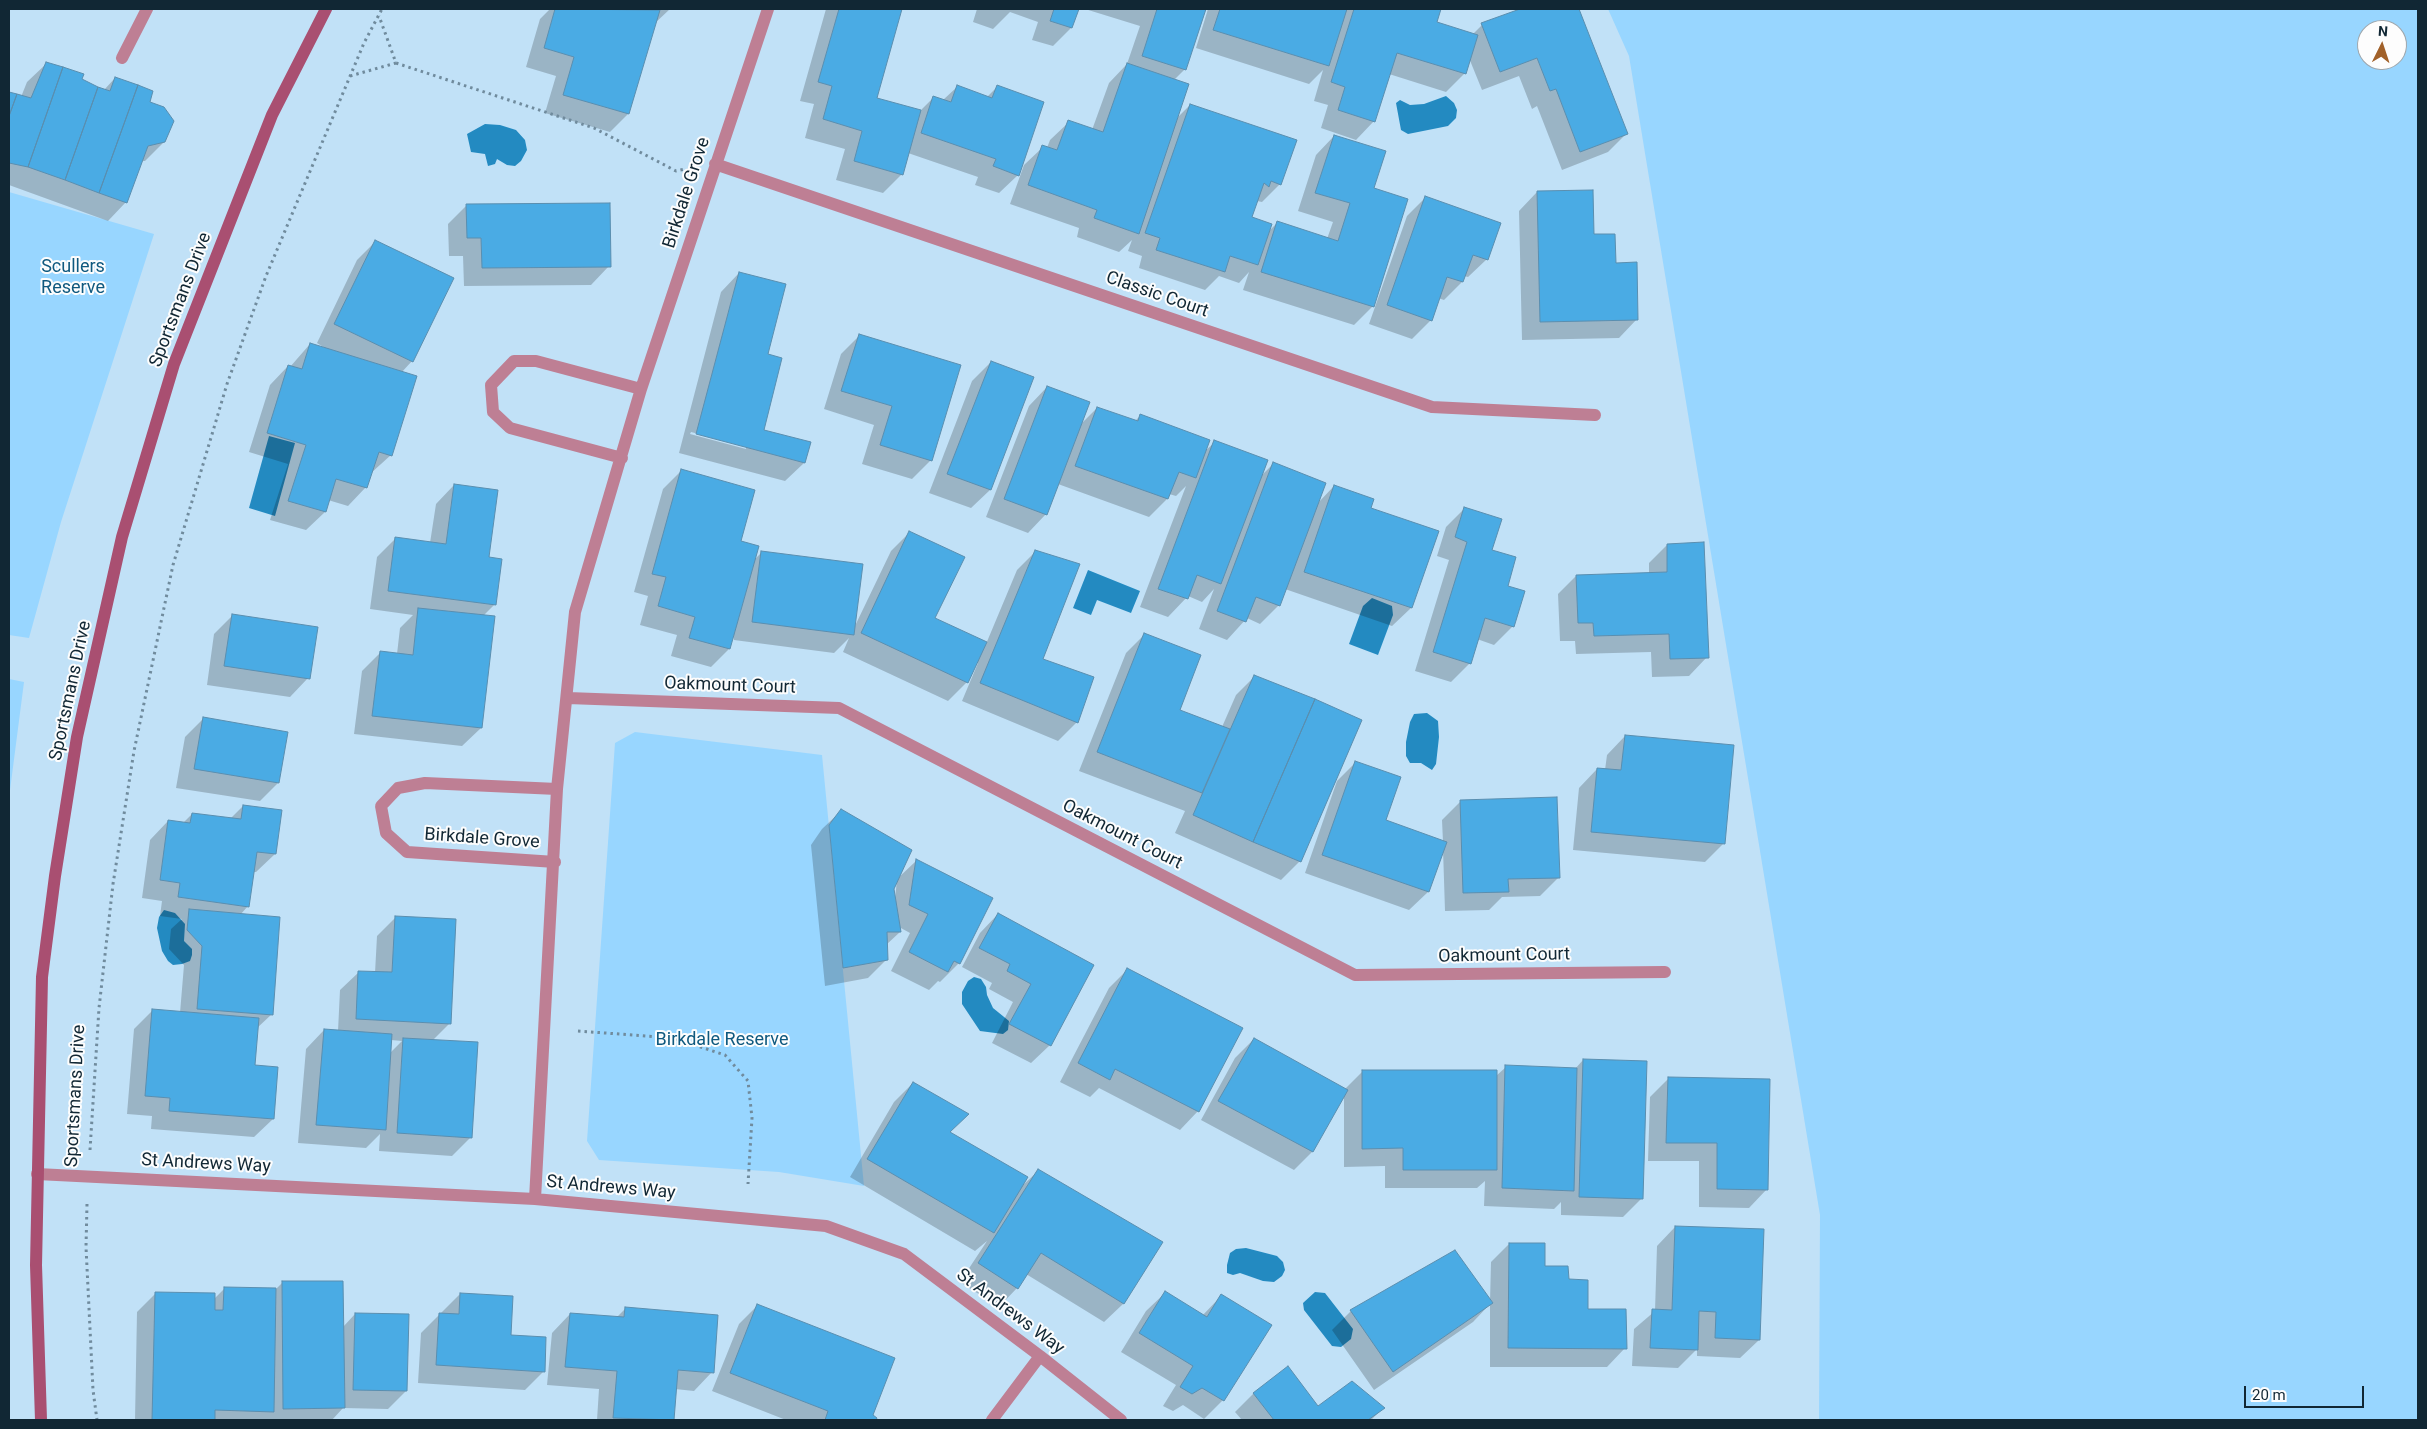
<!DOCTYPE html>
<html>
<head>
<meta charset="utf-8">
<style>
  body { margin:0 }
  #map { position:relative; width:2427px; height:1429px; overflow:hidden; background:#c1e1f7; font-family:Roboto,sans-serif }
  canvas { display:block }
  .frame { position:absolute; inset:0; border:10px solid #112734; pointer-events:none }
  .north { position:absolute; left:2357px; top:20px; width:50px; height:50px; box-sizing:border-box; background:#fdfdfd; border:1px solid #9fa7ad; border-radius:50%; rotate:4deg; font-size:14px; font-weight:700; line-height:20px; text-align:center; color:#112734 }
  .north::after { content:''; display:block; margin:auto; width:18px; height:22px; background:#a1612a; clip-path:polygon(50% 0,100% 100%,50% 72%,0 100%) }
  .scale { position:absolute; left:2244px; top:1386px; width:120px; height:22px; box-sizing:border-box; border:2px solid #112734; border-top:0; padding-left:6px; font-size:15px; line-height:18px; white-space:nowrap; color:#112734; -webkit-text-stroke:4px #fdfdfd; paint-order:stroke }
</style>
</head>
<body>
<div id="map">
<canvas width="2427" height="1429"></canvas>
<div class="frame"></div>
<div class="north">N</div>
<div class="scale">20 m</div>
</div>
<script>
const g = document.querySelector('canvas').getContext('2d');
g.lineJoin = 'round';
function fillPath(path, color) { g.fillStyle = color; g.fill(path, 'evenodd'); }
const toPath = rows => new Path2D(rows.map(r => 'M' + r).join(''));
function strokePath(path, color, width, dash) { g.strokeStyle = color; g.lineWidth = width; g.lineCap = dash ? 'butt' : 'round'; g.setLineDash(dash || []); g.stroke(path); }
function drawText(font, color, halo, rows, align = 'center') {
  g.font = font + ' Roboto,sans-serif'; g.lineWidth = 4; g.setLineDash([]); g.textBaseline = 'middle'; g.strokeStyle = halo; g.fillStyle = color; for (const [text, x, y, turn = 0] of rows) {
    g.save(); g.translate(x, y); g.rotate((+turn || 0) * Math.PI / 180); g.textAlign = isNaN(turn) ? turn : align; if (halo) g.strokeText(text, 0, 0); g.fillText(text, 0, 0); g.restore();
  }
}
const green = toPath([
  [1608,9,2418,9,2418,1420,1819,1420,1820,1215,1629,56],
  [2367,30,2397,30,2397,60,2367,60],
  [9,192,154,234,61,522,29,638,9,635],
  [9,679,24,682,9,798],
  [635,732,822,755,864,1186,779,1172,599,1160,587,1141,615,743]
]);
const water = toPath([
  [1446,96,1454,103,1457,110,1456,118,1448,126,1408,134,1401,130,1396,103,1400,100,1410,105,1424,104],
  [485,124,500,125,516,130,525,140,527,150,521,161,515,166,507,165,497,159,495,164,488,166,485,154,471,152,467,134],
  [269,436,295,443,275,516,249,508],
  [1088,570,1140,591,1131,613,1097,600,1091,615,1073,608],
  [1372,598,1392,606,1393,615,1378,655,1349,644,1363,606],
  [1427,713,1438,721,1439,737,1436,764,1432,770,1421,763,1410,763,1406,756,1406,742,1410,722,1414,714],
  [164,910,175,913,185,924,184,941,192,949,192,955,190,961,182,964,173,965,168,961,162,951,157,928,159,917],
  [974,977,981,979,986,987,987,995,993,1008,1009,1021,1008,1030,1003,1034,980,1031,962,1004,962,992,968,981],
  [1246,1248,1277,1256,1283,1262,1285,1270,1282,1276,1274,1282,1263,1281,1240,1273,1233,1275,1227,1273,1227,1265,1230,1253,1236,1249],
  [1315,1292,1325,1293,1353,1329,1351,1339,1341,1347,1332,1346,1304,1310,1303,1303]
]);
const shadow = toPath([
  [550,9,670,9,654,24,628,114,610,132,545,113,556,76,526,67,540,19],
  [826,9,901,9,876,99,920,111,934,97,943,100,957,87,987,97,997,87,1018,175,999,193,975,185,978,177,908,153,902,174,883,193,836,180,845,149,805,138,814,104,800,101],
  [977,9,1078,9,1071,28,1053,46,1032,40,1038,22,1010,12,993,29,973,22],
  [1085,9,1204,9,1185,69,1174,80,1176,119,1190,105,1280,184,1262,202,1257,201,1251,218,1268,232,1277,223,1327,239,1333,222,1298,211,1316,155,1334,136,1372,189,1373,306,1354,325,1243,290,1249,272,1239,283,1219,276,1205,290,1139,268,1142,256,1128,251,1132,240,1119,252,1077,237,1079,228,1010,204,1024,165,1043,147,1047,148,1050,140,1069,122,1092,130,1109,83,1127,64,1140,26],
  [1208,9,1440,9,1435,23,1472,35,1482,25,1516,12,1515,9,1578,9,1627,133,1608,152,1562,170,1537,106,1532,109,1519,76,1482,90,1469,58,1465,73,1446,92,1389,74,1374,121,1356,140,1321,128,1328,105,1314,101,1323,70,1309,84,1196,48],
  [46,64,104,90,115,78,148,103,164,142,145,161,141,161,126,202,108,221,9,185,9,94,21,97,27,82],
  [1537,192,1593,236,1637,319,1619,338,1522,340,1519,211],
  [1426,197,1487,259,1468,277,1464,276,1462,282,1444,300,1438,298,1431,320,1412,339,1369,324,1407,216],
  [467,205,609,266,591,285,464,286,463,256,449,256,448,224],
  [376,241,412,361,401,373,391,455,371,473,366,487,348,506,328,500,325,512,306,530,270,520,288,464,249,452,270,385,288,366,290,367,310,344,328,350,317,343,357,260],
  [739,273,766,355,762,431,804,463,785,481,679,453,721,292],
  [691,432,746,446,746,449,690,434],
  [860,335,931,460,912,479,862,464,874,425,824,409,841,354],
  [991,362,1032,378,990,490,971,508,929,493,972,381],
  [1047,387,1080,425,1097,408,1134,422,1141,415,1204,452,1215,442,1261,476,1273,464,1317,504,1334,486,1369,508,1437,532,1411,608,1392,626,1285,589,1279,605,1260,624,1247,618,1227,640,1199,629,1214,589,1202,602,1188,596,1168,617,1140,607,1186,486,1176,496,1169,494,1167,499,1149,517,1058,484,1046,514,1028,533,986,517,1029,406],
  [681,471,754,560,761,553,854,628,891,551,909,533,934,619,986,644,1017,570,1036,551,1041,660,1077,722,1058,741,962,701,978,663,976,662,967,682,948,701,843,652,849,638,834,653,734,640,733,634,729,649,711,667,671,656,677,635,640,625,648,596,634,592,663,489],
  [454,485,488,558,495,604,483,616,481,728,462,746,354,734,362,671,380,653,397,654,400,628,413,615,370,609,377,557,395,539,430,543,436,504],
  [1464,509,1491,551,1506,587,1513,626,1494,645,1477,639,1470,663,1451,682,1415,671,1449,560,1437,556,1446,527],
  [1667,545,1707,657,1689,676,1652,677,1651,652,1576,654,1575,641,1560,641,1558,594,1576,576,1649,573,1649,563],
  [232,616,308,678,290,697,207,685,214,634],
  [1145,634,1178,711,1222,727,1236,695,1254,677,1300,861,1281,880,1175,833,1185,811,1079,771,1126,653],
  [203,719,278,783,260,801,176,788,185,737],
  [1625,736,1724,843,1705,862,1573,850,1579,788,1597,769,1605,770,1607,755],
  [1356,762,1384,821,1443,842,1442,820,1461,801,1559,877,1540,896,1502,897,1489,910,1445,911,1443,849,1428,892,1409,910,1305,873,1337,781],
  [243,806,275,854,256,872,253,872,248,906,240,915,272,1014,256,1029,253,1066,273,1119,254,1137,151,1129,152,1116,127,1114,134,1029,152,1011,180,1013,184,965,169,949,171,929,182,919,160,916,162,901,142,898,150,840,168,821,183,823,192,814,230,819],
  [841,811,897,879,916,861,959,963,940,982,938,981,929,990,891,971,910,933,899,927,900,932,886,945,887,959,868,978,825,986,811,845,822,829],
  [897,880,895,899,893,889],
  [998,914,1093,965,1050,1045,1031,1063,992,1043,1013,1002,989,989,992,983,962,967,980,933],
  [396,917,449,1024,432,1041,471,1137,452,1156,379,1151,380,1134,366,1148,298,1143,306,1049,324,1030,338,1031,340,990,359,972,375,973,377,936],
  [391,1040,402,1041,390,1053],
  [1127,970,1198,1111,1180,1130,1099,1088,1090,1097,1060,1082,1109,988],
  [1254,1039,1345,1089,1363,1071,1496,1076,1506,1067,1575,1069,1583,1060,1642,1198,1623,1217,1561,1215,1561,1202,1554,1209,1484,1206,1485,1181,1477,1188,1385,1188,1385,1166,1344,1167,1344,1093,1312,1152,1294,1170,1201,1120,1235,1058],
  [1668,1079,1767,1189,1749,1208,1699,1207,1699,1161,1648,1161,1650,1097],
  [913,1083,949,1133,1021,1187,1038,1171,1161,1242,1123,1304,1104,1322,1026,1274,1017,1288,999,1307,960,1282,987,1241,975,1251,850,1177,894,1102],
  [1675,1227,1759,1340,1740,1358,1697,1356,1697,1349,1678,1368,1632,1366,1634,1329,1655,1311,1657,1246],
  [1509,1244,1567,1281,1587,1310,1625,1348,1607,1367,1490,1367,1490,1304,1473,1322,1374,1390,1332,1330,1351,1311,1455,1251,1490,1302,1491,1262],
  [282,1283,343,1327,355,1314,406,1391,388,1409,343,1408,332,1420,135,1420,137,1312,155,1294,213,1300,224,1289,275,1290],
  [1165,1293,1202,1316,1222,1295,1270,1326,1223,1400,1204,1419,1183,1405,1173,1411,1163,1406,1176,1385,1121,1352,1146,1311],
  [460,1294,509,1336,544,1371,525,1390,418,1383,421,1333],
  [758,1305,876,1419,875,1420,786,1420,712,1391,739,1324],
  [625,1309,712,1372,694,1391,675,1389,673,1420,597,1420,599,1389,547,1385,552,1333,570,1314,617,1317],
  [1254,1393,1318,1408,1383,1408,1371,1420,1242,1420,1235,1412]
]);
const building = toPath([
  [555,9,660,10,629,114,563,95,574,57,544,48,555,9],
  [839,9,902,9,877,98,921,110,903,175,854,161,862,131,823,119,832,86,818,82,839,9],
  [1054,9,1079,9,1072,28,1050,21,1054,9],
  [1157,9,1206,9,1186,70,1142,56,1157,9],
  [1220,9,1347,9,1329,66,1213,30,1220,9],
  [1354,9,1441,9,1437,22,1478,35,1466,74,1397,53,1375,122,1338,110,1345,87,1331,82,1354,9],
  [1520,9,1579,9,1628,134,1580,152,1556,89,1550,91,1537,58,1500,72,1481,23,1520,9],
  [46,62,63,67,28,167,9,163,9,116,17,94,31,98,46,62],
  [1127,63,1189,84,1139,234,1094,218,1097,210,1028,185,1042,145,1057,150,1068,120,1103,132,1127,63],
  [63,67,84,74,82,79,98,87,65,180,28,167,63,67],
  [115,77,138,85,99,193,65,180,98,87,110,91,115,77],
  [138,85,153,91,150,102,164,107,174,121,165,142,148,146,127,203,99,193,138,85],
  [957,85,992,98,997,85,1044,102,1019,176,993,166,996,159,921,133,933,96,951,102,957,85],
  [9,92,17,94,9,116,9,92],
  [1190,104,1297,140,1281,185,1271,181,1269,187,1264,183,1252,217,1272,224,1258,265,1230,256,1225,272,1156,250,1160,238,1145,233,1190,104],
  [1334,135,1386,151,1374,188,1408,199,1374,307,1261,272,1277,221,1338,241,1350,203,1315,193,1334,135],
  [1593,190,1594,234,1615,234,1616,263,1637,262,1638,320,1540,322,1537,191,1593,190],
  [1425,196,1501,223,1488,260,1473,255,1463,282,1447,277,1432,321,1387,305,1425,196],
  [610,203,611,267,482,268,481,238,467,238,466,204,610,203],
  [375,240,454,278,413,362,334,324,375,240],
  [739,272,786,284,768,354,782,358,764,430,811,442,805,463,696,434,739,272],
  [859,334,961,365,932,461,880,445,892,406,841,391,859,334],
  [310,343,417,376,392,456,379,452,367,488,336,479,326,512,288,501,306,445,267,433,288,365,302,369,310,343],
  [991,361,1034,377,991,490,947,474,991,361],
  [1047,386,1090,402,1047,515,1004,499,1047,386],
  [1097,407,1138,421,1140,414,1210,440,1196,478,1179,472,1168,499,1075,466,1097,407],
  [1214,440,1268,460,1221,584,1197,575,1188,599,1158,589,1214,440],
  [1273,462,1326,483,1280,606,1256,597,1246,622,1217,611,1273,462],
  [681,469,755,490,741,541,759,546,730,649,689,638,695,617,658,606,666,577,652,574,681,469],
  [454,484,498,490,489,557,502,559,496,605,388,591,395,537,446,544,454,484],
  [1334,485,1374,499,1371,508,1439,531,1412,608,1304,572,1334,485],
  [1464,507,1502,519,1492,550,1516,557,1508,586,1525,591,1514,627,1485,618,1471,664,1433,652,1467,542,1455,537,1464,507],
  [909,531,965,557,935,618,987,642,968,683,861,633,909,531],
  [1704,542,1709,658,1670,659,1669,634,1594,636,1593,623,1578,623,1576,575,1667,572,1667,544,1704,542],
  [1035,550,1080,564,1043,659,1094,677,1078,723,980,683,1035,550],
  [761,551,863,564,854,635,752,622,761,551],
  [418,608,495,616,482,728,372,716,380,651,413,655,418,608],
  [232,614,318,627,310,679,224,666,232,614],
  [1144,633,1201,655,1180,710,1230,729,1202,793,1097,752,1144,633],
  [1254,675,1315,699,1253,842,1193,815,1254,675],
  [1315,699,1362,720,1301,862,1253,842,1315,699],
  [203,717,288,732,279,783,194,769,203,717],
  [1625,735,1734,745,1725,844,1591,832,1597,768,1621,770,1625,735],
  [1355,761,1401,777,1386,820,1447,842,1429,892,1322,855,1355,761],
  [1557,797,1560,878,1508,879,1509,892,1463,893,1460,800,1557,797],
  [243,805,282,810,276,854,257,852,249,907,178,897,180,883,160,880,168,820,190,823,192,813,241,819,243,805],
  [841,809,912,850,894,889,901,932,887,932,888,960,843,968,829,825,841,809],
  [916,859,993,898,960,964,954,961,948,972,909,952,928,914,909,905,916,859],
  [189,909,280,917,273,1015,197,1009,202,946,187,930,189,909],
  [998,913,1094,965,1051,1046,1009,1024,1031,984,1007,971,1010,964,979,948,998,913],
  [395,916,456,919,451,1024,356,1019,358,971,392,972,395,916],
  [1127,968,1243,1028,1199,1112,1115,1069,1110,1080,1078,1063,1127,968],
  [152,1009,259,1018,255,1065,278,1067,274,1119,169,1111,170,1098,145,1096,152,1009],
  [324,1029,392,1034,386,1130,316,1125,324,1029],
  [403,1038,478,1042,472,1138,397,1133,403,1038],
  [1254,1038,1348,1090,1313,1152,1218,1101,1254,1038],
  [1583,1059,1647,1061,1643,1199,1579,1197,1583,1059],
  [1505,1065,1577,1068,1574,1191,1502,1188,1505,1065],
  [1362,1070,1497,1070,1497,1170,1403,1170,1403,1148,1362,1149,1362,1070],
  [1668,1077,1770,1079,1768,1190,1717,1189,1717,1143,1666,1143,1668,1077],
  [913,1082,969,1114,950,1132,1028,1177,994,1233,867,1159,913,1082],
  [1038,1169,1163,1242,1124,1304,1041,1253,1018,1289,978,1263,1038,1169],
  [1675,1226,1764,1229,1760,1340,1715,1338,1716,1312,1699,1311,1698,1350,1650,1348,1652,1309,1672,1310,1675,1226],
  [1509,1243,1545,1243,1545,1266,1568,1266,1569,1279,1588,1280,1588,1309,1626,1309,1627,1349,1508,1348,1509,1243],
  [1455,1250,1493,1303,1393,1372,1350,1310,1455,1250],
  [282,1281,343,1281,345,1408,283,1409,282,1281],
  [224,1287,276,1288,274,1412,215,1410,215,1420,152,1420,155,1292,215,1293,215,1310,223,1310,224,1287],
  [1165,1291,1207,1317,1221,1294,1272,1325,1224,1401,1202,1388,1192,1394,1180,1387,1193,1366,1139,1333,1165,1291],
  [460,1293,513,1296,511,1335,546,1337,545,1372,436,1365,439,1313,459,1314,460,1293],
  [757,1304,895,1358,873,1415,877,1418,876,1420,825,1420,828,1411,730,1373,757,1304],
  [625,1307,718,1315,714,1373,678,1370,674,1420,613,1418,617,1371,565,1367,570,1313,624,1317,625,1307],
  [355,1313,409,1314,407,1391,353,1390,355,1313],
  [1288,1366,1318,1406,1352,1381,1385,1408,1368,1420,1274,1420,1253,1393,1288,1366]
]);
const path = toPath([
  [396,63,594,128,676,171,685,169],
  [350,76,396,63,379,16],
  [578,1031,673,1038,725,1055,748,1081,752,1118,748,1184],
  [90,1150,99,1008,113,884,134,751,173,565,227,384,266,276,364,43,382,9],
  [87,1204,86,1247,93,1390,97,1420]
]);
const street = toPath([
  [122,58,147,9],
  [715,164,1432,407,1595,415],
  [622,458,510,428,493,412,491,385,514,361,536,361,641,389],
  [568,698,839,708,1355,975,1665,972],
  [555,862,407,852,386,833,381,806,398,788,425,783,557,789],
  [37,1174,535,1199,826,1226,904,1254,1040,1356,1121,1420],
  [535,1199,557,789,575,612,641,389,768,9],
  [992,1420,1040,1356]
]);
const secondary = toPath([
  [41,1420,36,1265,42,977,55,876,77,737,122,537,174,364,272,115,326,9]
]);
const streetNames = [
  ["Birkdale Grove",687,193,-72],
  ["Classic Court",1157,295,19],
  ["Sportsmans Drive",181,300,-69],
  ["Oakmount Court",730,686,2],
  ["Sportsmans Drive",71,691,-78],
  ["Oakmount Court",1122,835,27],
  ["Birkdale Grove",482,839,4],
  ["Oakmount Court",1504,956,-1],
  ["Sportsmans Drive",76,1096,-87],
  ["St Andrews Way",206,1164,3],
  ["St Andrews Way",611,1188,5],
  ["St Andrews Way",1010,1312,37]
];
const parkNames = [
  ["Scullers",73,267],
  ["Reserve",73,288],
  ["Birkdale Reserve",722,1040]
];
fillPath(green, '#98d6ff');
fillPath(water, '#238ac1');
fillPath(shadow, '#0003');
fillPath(building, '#4aabe4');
strokePath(building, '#5a8eaf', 1);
strokePath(path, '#708b9d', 3, [2.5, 4]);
strokePath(street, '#be7f94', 12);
strokePath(secondary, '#a94f71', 12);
drawText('18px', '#112734', '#fdfdfd', streetNames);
drawText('18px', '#0f597f', '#fdfdfd', parkNames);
</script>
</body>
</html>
